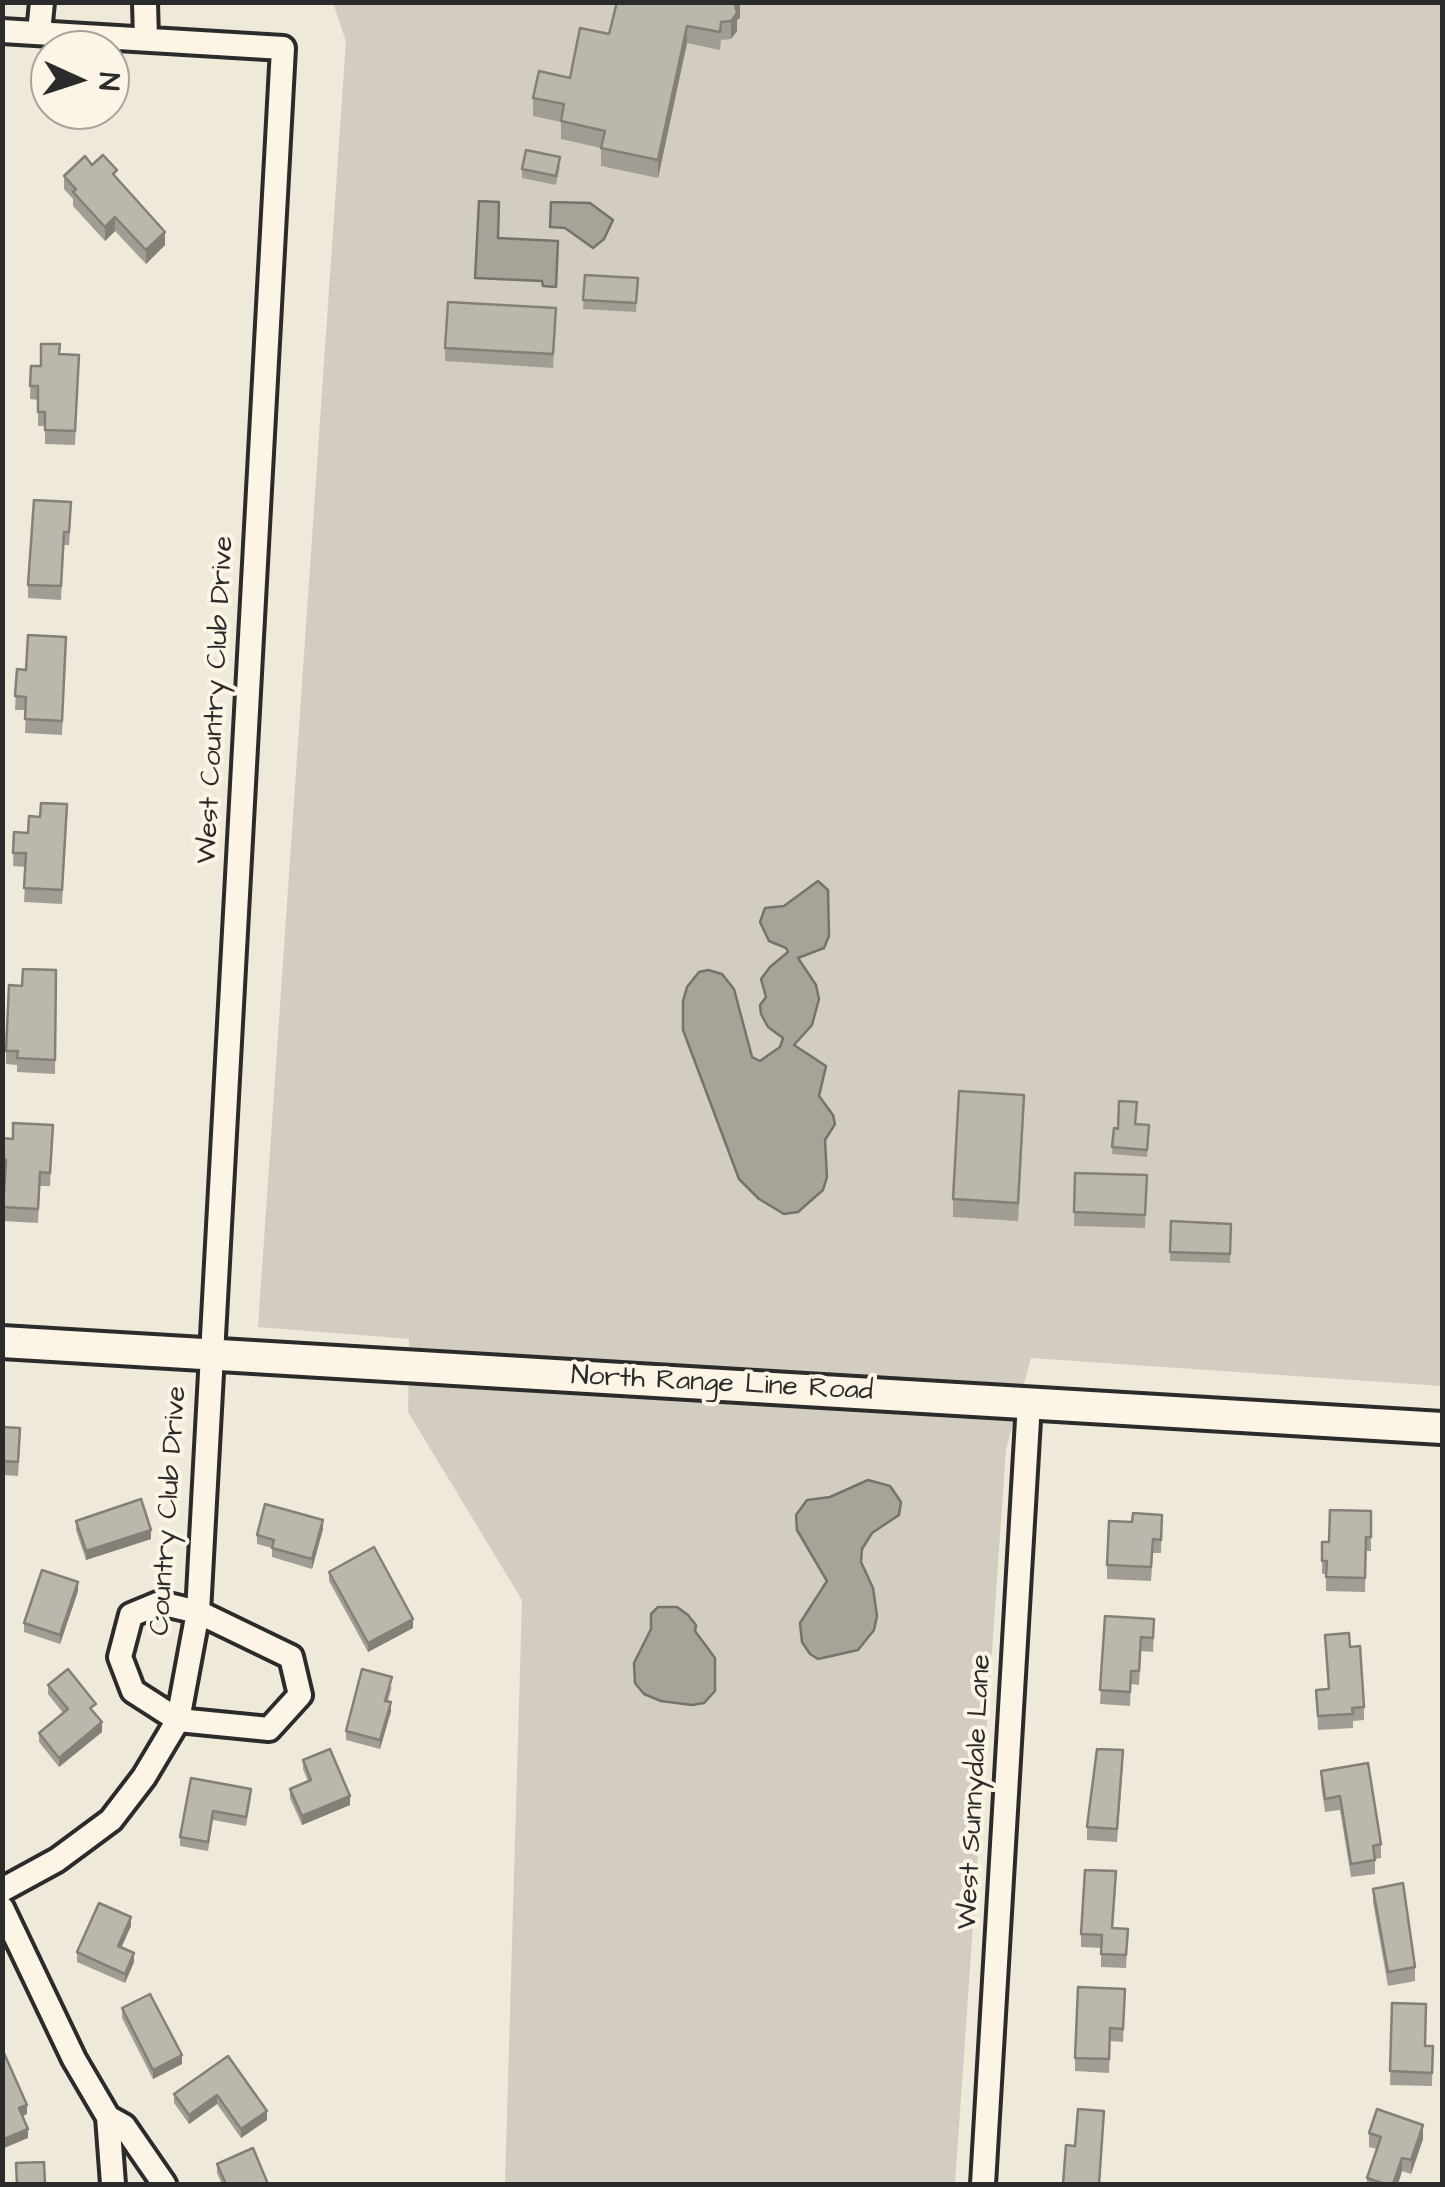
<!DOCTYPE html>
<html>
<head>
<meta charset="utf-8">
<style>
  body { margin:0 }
  #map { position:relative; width:1445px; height:2187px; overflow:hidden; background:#efe9da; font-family:"Architects Daughter",sans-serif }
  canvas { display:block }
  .frame { position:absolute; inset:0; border:5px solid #2b2b2b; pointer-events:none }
  .north { position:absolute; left:30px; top:30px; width:100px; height:100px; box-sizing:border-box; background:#fcf5e5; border:2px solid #a8a49b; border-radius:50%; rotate:93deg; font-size:28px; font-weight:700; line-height:40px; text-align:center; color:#2b2b2b }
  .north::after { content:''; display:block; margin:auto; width:35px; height:45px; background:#2b2b2b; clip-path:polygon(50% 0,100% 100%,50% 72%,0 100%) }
</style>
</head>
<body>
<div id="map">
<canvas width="1445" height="2187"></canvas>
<div class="frame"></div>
<div class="north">N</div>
</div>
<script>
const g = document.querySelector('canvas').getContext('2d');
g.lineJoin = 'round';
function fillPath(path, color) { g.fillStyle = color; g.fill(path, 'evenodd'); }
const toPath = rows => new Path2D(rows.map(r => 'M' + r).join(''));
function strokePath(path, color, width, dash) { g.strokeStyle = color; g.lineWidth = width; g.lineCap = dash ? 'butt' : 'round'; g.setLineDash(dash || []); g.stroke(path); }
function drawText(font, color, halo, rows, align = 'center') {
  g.font = font + ' "Architects Daughter",sans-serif'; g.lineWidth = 8; g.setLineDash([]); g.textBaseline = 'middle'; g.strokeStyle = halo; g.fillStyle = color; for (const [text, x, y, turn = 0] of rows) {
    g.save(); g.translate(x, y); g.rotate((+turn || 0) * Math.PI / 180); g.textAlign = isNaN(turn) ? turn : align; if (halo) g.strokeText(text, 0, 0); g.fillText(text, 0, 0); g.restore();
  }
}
const green = toPath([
  [333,3,1442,3,1442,1386,1031,1358,1006,1449,955,2184,505,2184,522,1600,408,1412,409,1339,258,1327,346,41]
]);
const water = toPath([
  [479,201,499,202,498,238,558,241,556,287,543,286,542,281,475,278,479,201],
  [551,202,590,203,613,220,604,239,593,248,565,228,550,227,551,202],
  [818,881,828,890,829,936,824,948,798,958,816,985,819,999,812,1025,794,1045,826,1066,819,1096,833,1115,835,1124,825,1140,827,1177,823,1190,798,1212,784,1214,759,1199,739,1179,683,1030,683,1001,687,987,699,972,708,970,722,974,734,989,752,1057,760,1061,780,1047,783,1038,768,1027,761,1014,760,1005,766,997,761,979,770,967,788,952,786,948,769,941,760,922,765,908,784,906,818,881],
  [868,1480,890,1486,901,1502,899,1515,872,1533,862,1549,861,1562,873,1588,877,1616,874,1630,858,1650,818,1659,810,1654,802,1642,800,1623,827,1581,797,1530,796,1515,807,1500,830,1497,868,1480],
  [658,1607,677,1607,688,1615,696,1625,695,1631,715,1658,715,1691,704,1703,692,1705,661,1701,644,1694,635,1683,634,1663,651,1629,651,1614,658,1607]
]);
const minor = toPath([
  [145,2,146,39],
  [2,31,283,48,198,1612,178,1720,144,1777,111,1820,57,1860,2,1890],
  [39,33,42,2],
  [160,1603,198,1612,291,1657,300,1695,269,1729,178,1720,133,1691,120,1657,131,1615,160,1603],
  [2,1908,74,2059,108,2117],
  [113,2184,108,2117,124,2126,164,2184],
  [983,2184,1029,1403]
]);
const tertiary = toPath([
  [2,1342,1442,1428]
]);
const wall = toPath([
  [740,2,740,18,737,20,737,31,731,39,721,40,720,50,687,43,658,178,601,166,601,148,561,139,561,122,533,116,533,98,570,78,609,34],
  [92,165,117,179,165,245,146,264,115,231,105,241,73,206,73,199,64,189,64,176],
  [560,166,556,185,522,178,522,169],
  [585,275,638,278,636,312,583,309],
  [556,322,553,368,445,361,445,348],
  [60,354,79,355,75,445,45,444,45,426,38,426,38,400,30,399,31,366,41,366],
  [71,516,69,545,64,545,61,600,28,598,28,585],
  [66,650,62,735,25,733,26,710,15,710,17,669,26,670],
  [67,818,62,904,24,902,26,867,13,866,14,832,28,833],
  [56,970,55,1074,17,1072,17,1065,6,1064,6,1051,22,986],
  [1024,1113,1018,1221,953,1217,953,1199],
  [1136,1124,1149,1125,1147,1157,1112,1154,1114,1128],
  [53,1125,50,1186,40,1186,38,1223,3,1221,5,1174,2,1174,2,1138,13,1139],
  [1075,1173,1147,1175,1145,1228,1074,1226],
  [1171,1221,1231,1224,1230,1263,1170,1261],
  [2,1427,20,1442,18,1476,2,1475],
  [1371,1511,1371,1551,1366,1551,1365,1592,1326,1591,1326,1574,1322,1574,1322,1542,1329,1542],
  [1162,1515,1161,1553,1153,1553,1151,1581,1107,1579,1107,1565,1132,1522],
  [76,1521,151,1539,86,1560,76,1530],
  [323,1529,312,1569,272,1557,272,1548,257,1544,257,1535],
  [329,1572,413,1628,368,1652,329,1581],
  [78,1591,60,1644,24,1632,24,1623],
  [1105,1616,1154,1633,1153,1652,1141,1651,1139,1685,1131,1684,1130,1706,1100,1704],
  [1325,1635,1350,1647,1364,1707,1364,1720,1353,1721,1353,1728,1318,1730,1316,1690,1328,1689],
  [48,1685,96,1713,95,1714,102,1732,59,1767,39,1742,39,1733,63,1713,48,1694],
  [392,1686,388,1701,391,1711,380,1749,346,1740,346,1731],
  [303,1760,350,1805,302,1825,290,1798,290,1789,308,1781,303,1769],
  [1123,1764,1117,1842,1087,1840,1087,1827],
  [1321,1771,1381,1844,1381,1858,1375,1859,1375,1874,1351,1877,1340,1810,1325,1812,1321,1784],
  [191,1778,251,1798,246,1826,213,1820,208,1851,180,1846,180,1837],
  [1116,1885,1113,1928,1128,1929,1126,1968,1101,1967,1101,1948,1081,1947,1081,1934],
  [1373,1889,1415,1967,1415,1981,1388,1986,1373,1902],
  [131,1926,121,1947,134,1962,125,1983,77,1962,77,1952],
  [1125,1989,1123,2042,1110,2041,1109,2073,1075,2071,1075,2058],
  [1392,2003,1425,2046,1433,2046,1432,2086,1390,2085],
  [122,2008,182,2064,153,2079,122,2018],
  [228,2056,267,2120,241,2138,217,2104,189,2124,174,2103,174,2094],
  [1369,2133,1423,2139,1411,2174,1402,2171,1398,2184,1367,2184,1367,2178,1377,2149,1369,2147],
  [217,2164,268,2184,222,2184,217,2173]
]);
const shadedWall = toPath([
  [737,2,740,2,740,18,737,20,737,31,731,39,731,21,735,4],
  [687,26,687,43,658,178,658,160],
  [115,217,115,231,105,241,105,227],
  [165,232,165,245,146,264,146,250],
  [323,1520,323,1529,312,1569,312,1559],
  [151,1530,151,1539,86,1560,86,1551],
  [78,1582,78,1591,60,1644,60,1635],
  [413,1619,413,1628,368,1652,368,1643],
  [391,1702,391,1711,380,1749,380,1740],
  [102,1722,102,1732,59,1767,59,1758],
  [350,1796,350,1805,302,1825,302,1816],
  [131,1917,131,1926,118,1955,118,1946],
  [134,1953,134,1962,125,1983,125,1974],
  [182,2055,182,2064,153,2079,153,2070],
  [217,2095,217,2104,189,2124,189,2115],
  [27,2105,27,2114,19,2118,19,2108],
  [267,2111,267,2120,241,2138,241,2129],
  [1423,2125,1423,2139,1411,2174,1411,2160],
  [28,2129,28,2138,2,2149,2,2140],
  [1402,2158,1402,2171,1398,2184,1393,2184]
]);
const building = toPath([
  [617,2,737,2,735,4,737,13,731,21,721,22,720,32,687,26,658,160,601,148,605,131,561,121,564,104,533,98,539,71,570,78,580,28,609,34,617,2],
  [526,150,560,157,556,176,522,169,526,150],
  [103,155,117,170,113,174,165,232,146,250,115,217,105,227,73,192,76,189,64,176,85,156,92,165,103,155],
  [585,275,638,278,636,303,583,300,585,275],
  [448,302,556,308,553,354,445,348,448,302],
  [41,344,60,344,59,354,79,355,75,431,45,430,45,412,38,412,38,386,30,386,31,366,41,366,41,344],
  [34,500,71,502,69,532,64,532,61,586,28,585,34,500],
  [28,635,66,637,62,721,25,719,26,697,15,696,17,669,26,670,28,635],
  [41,803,67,804,62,890,24,888,26,853,13,853,14,832,28,833,29,816,40,817,41,803],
  [23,969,56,970,55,1060,17,1058,18,1051,6,1051,9,985,22,986,23,969],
  [959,1091,1024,1095,1018,1203,953,1199,959,1091],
  [1119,1101,1137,1102,1135,1124,1149,1125,1147,1150,1112,1147,1114,1128,1118,1129,1119,1101],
  [13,1123,53,1125,50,1173,40,1172,38,1209,3,1207,6,1160,2,1160,2,1138,13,1139,13,1123],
  [1075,1173,1147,1175,1145,1215,1074,1212,1075,1173],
  [1171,1221,1231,1224,1230,1254,1170,1252,1171,1221],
  [2,1427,20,1428,18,1462,2,1461,2,1427],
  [141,1499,151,1530,86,1551,76,1521,141,1499],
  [265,1504,323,1520,312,1559,272,1548,274,1540,257,1535,265,1504],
  [1330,1510,1371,1511,1371,1537,1366,1537,1365,1578,1326,1577,1327,1561,1322,1561,1322,1542,1329,1542,1330,1510],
  [1133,1513,1162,1515,1161,1540,1153,1539,1151,1567,1107,1565,1109,1521,1132,1522,1133,1513],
  [374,1547,413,1619,368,1643,329,1572,374,1547],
  [42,1570,78,1582,60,1635,24,1623,42,1570],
  [1105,1616,1154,1619,1153,1638,1141,1637,1139,1671,1131,1671,1130,1692,1100,1690,1105,1616],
  [1349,1633,1350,1647,1360,1646,1364,1707,1352,1708,1353,1714,1318,1716,1316,1690,1329,1689,1325,1635,1349,1633],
  [68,1669,96,1704,90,1708,102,1722,59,1758,39,1733,68,1709,48,1685,68,1669],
  [362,1669,392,1677,385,1701,391,1702,380,1740,346,1731,362,1669],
  [330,1749,350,1796,302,1816,290,1789,311,1780,303,1760,330,1749],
  [1097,1749,1123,1750,1117,1829,1087,1827,1097,1749],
  [1368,1763,1381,1844,1373,1846,1375,1860,1351,1864,1340,1796,1325,1799,1321,1771,1368,1763],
  [191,1778,251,1789,246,1817,213,1811,208,1842,180,1837,191,1778],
  [1085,1870,1116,1871,1112,1928,1128,1929,1126,1955,1101,1954,1102,1935,1081,1934,1085,1870],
  [1403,1883,1415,1967,1388,1972,1373,1889,1403,1883],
  [99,1903,131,1917,118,1946,134,1953,125,1974,77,1952,99,1903],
  [1078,1987,1125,1989,1123,2029,1110,2028,1109,2059,1075,2058,1078,1987],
  [150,1994,182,2055,153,2070,122,2008,150,1994],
  [1392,2003,1426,2004,1425,2046,1433,2046,1432,2073,1390,2071,1392,2003],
  [3,2051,27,2105,19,2108,28,2129,2,2140,3,2051],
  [228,2056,267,2111,241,2129,217,2095,189,2115,174,2094,228,2056],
  [1078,2109,1104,2111,1099,2184,1063,2184,1066,2145,1075,2146,1078,2109],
  [1377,2109,1423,2125,1411,2160,1402,2158,1393,2184,1385,2184,1367,2178,1381,2137,1369,2133,1377,2109],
  [253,2148,268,2184,226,2184,217,2164,253,2148],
  [44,2162,45,2184,17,2184,16,2163,44,2162]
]);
const streetNames = [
  ["West Country Club Drive",217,700,-87],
  ["North Range Line Road",722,1385,3],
  ["Country Club Drive",170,1511,-86],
  ["West Sunnydale Lane",976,1792,-87]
];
fillPath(green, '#d2cdc0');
fillPath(water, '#a6a399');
strokePath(water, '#75736d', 2.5);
strokePath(minor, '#2b2b2b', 30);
strokePath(tertiary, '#2b2b2b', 38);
strokePath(minor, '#fcf5e5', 22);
strokePath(tertiary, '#fcf5e5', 30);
fillPath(wall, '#a29d94');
fillPath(shadedWall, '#848078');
fillPath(building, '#bcb7ac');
strokePath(building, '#848078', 2.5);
drawText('28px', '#2b2b2b', '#fcf5e5', streetNames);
</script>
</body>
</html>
